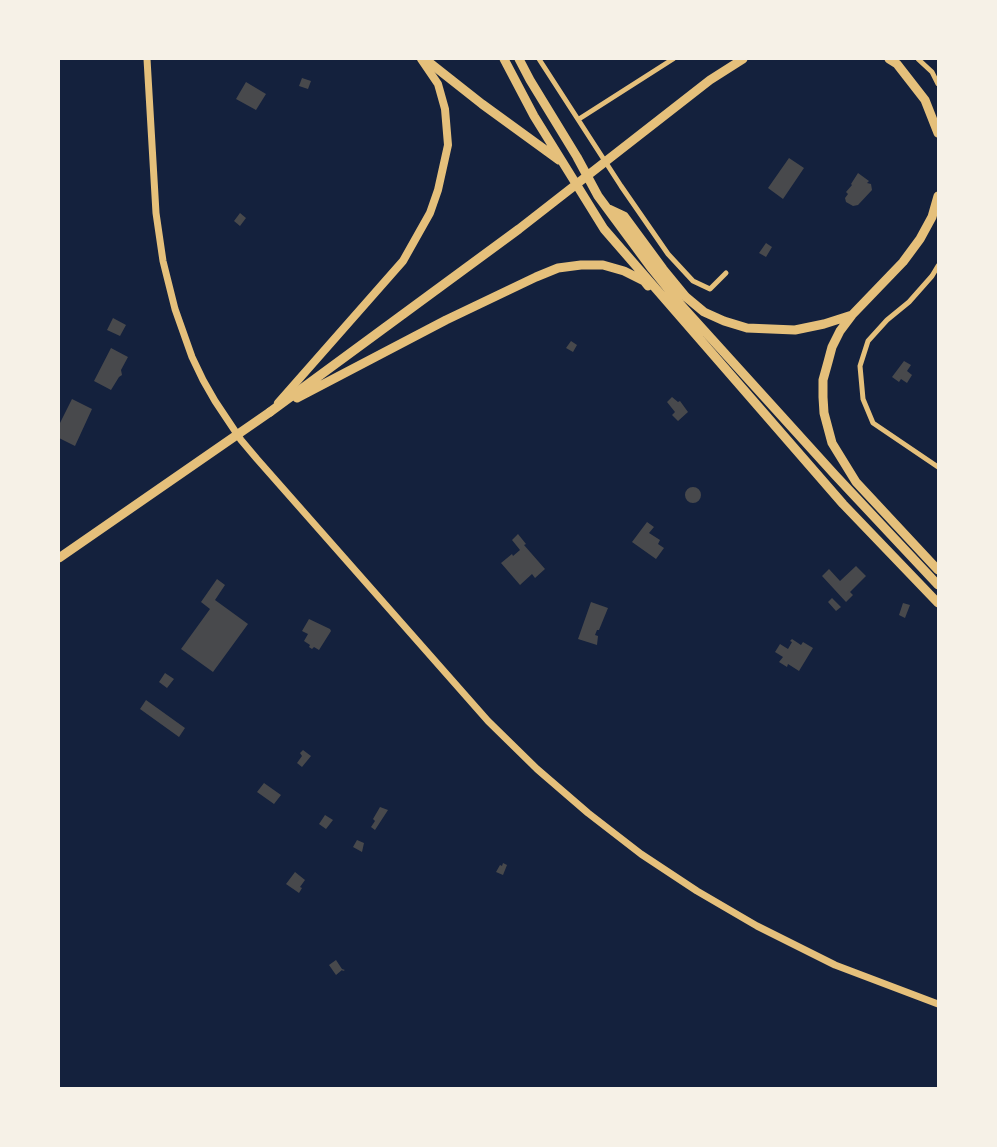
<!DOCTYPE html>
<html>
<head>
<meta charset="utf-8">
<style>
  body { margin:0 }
  #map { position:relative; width:997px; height:1147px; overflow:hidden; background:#14213d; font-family:Georgia,serif }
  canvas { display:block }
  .frame { position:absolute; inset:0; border:60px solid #f6f1e7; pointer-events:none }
</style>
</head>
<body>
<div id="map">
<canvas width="997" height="1147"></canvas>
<div class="frame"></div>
</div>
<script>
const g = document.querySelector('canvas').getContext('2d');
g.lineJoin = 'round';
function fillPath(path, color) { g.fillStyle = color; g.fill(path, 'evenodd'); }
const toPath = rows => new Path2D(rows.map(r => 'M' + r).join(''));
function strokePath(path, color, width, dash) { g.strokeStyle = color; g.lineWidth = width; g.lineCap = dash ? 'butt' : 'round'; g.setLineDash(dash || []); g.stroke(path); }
const building = toPath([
  [302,78,311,81,308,89,299,86],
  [246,82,266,94,256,110,236,99],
  [789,158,804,168,783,199,768,188],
  [858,173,869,181,867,183,871,184,872,190,858,205,853,206,846,202,845,198,848,194,846,192,852,185,851,184],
  [240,213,246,218,240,226,234,221],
  [766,243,772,247,766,257,759,253],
  [113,318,126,325,120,336,107,330],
  [571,341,577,345,573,352,566,348],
  [111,348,128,357,121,370,122,375,119,377,111,390,94,381],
  [904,361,911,365,907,371,912,375,907,383,901,379,899,382,892,377],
  [672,397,678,402,680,401,688,412,678,421,672,415,675,412,667,402],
  [72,399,92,409,75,446,59,438,59,425],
  '685 495a8 8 0 1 1 16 0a8 8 0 1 1-16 0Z',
  [647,522,654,527,649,533,660,540,658,544,664,548,656,559,632,542],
  [518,534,526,544,524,545,545,569,535,578,532,574,520,585,501,563,512,554,513,556,520,550,512,540],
  [856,566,866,576,850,592,853,595,846,602,822,576,829,569,840,581],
  [217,579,225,585,215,600,248,624,213,672,181,649,210,609,201,602],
  [832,598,841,607,836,611,828,602],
  [591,602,608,608,599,630,597,630,595,635,598,636,597,645,578,639],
  [903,603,910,605,905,618,899,615],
  [309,619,330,629,331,631,319,650,314,647,312,649,309,647,310,645,304,641,308,634,302,631],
  [792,639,801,645,803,642,813,648,799,671,788,664,787,667,779,662,783,657,775,652,780,644,788,649,792,642,790,641],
  [165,673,174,679,167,688,159,682],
  [146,700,185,728,179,737,140,709],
  [303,750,311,756,302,767,297,763,302,756,300,753],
  [264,783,281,795,274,804,257,792],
  [380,807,388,810,375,830,371,827,375,821,373,819],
  [325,815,333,820,326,829,319,824],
  [357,840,364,843,362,852,353,847],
  [503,863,507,865,503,875,496,872,500,865,502,866],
  [295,872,305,880,300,887,302,888,299,893,286,884],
  [336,960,342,969,345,970,343,971,342,970,336,975,329,965]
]);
const minor = toPath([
  [539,59,621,186,668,254,693,281,710,289,726,273],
  [918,59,932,72,938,84],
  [579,119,673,59],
  [938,266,932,276,909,302,887,320,868,341,860,366,863,399,873,423,938,467]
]);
const tertiary = toPath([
  [147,59,156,213,163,261,175,309,192,357,203,380,215,401,241,440,257,459,488,721,537,769,588,813,641,854,697,891,757,926,835,965,938,1004]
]);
const secondary = toPath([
  [278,403,403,261,430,213,438,190,448,145,445,109,438,84,421,59]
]);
const primary = toPath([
  [59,558,270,412]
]);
const trunk = toPath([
  [425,59,482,104,559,160],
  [504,59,534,116,604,229,843,504,938,603],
  [519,59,530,80,577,157,598,196,652,269,681,305,835,475,938,585],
  [889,59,897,64,925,100,938,133],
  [938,196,932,217,920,239,903,262,852,315,840,331,832,347,828,362,823,380,823,397,824,413,832,443,856,482,938,570],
  [609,209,624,216,663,269,686,297,704,312,724,321,747,328,795,330,824,324,852,315],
  [297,398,446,320,536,277,558,268,581,265,603,265,624,271,644,281,648,286],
  [270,412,519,229,710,80,743,59]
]);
fillPath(building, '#48494c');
strokePath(minor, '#e5c07b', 5);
strokePath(tertiary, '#e5c07b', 7);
strokePath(secondary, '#e5c07b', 8);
strokePath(primary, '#e5c07b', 9);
strokePath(trunk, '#e5c07b', 9);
</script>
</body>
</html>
